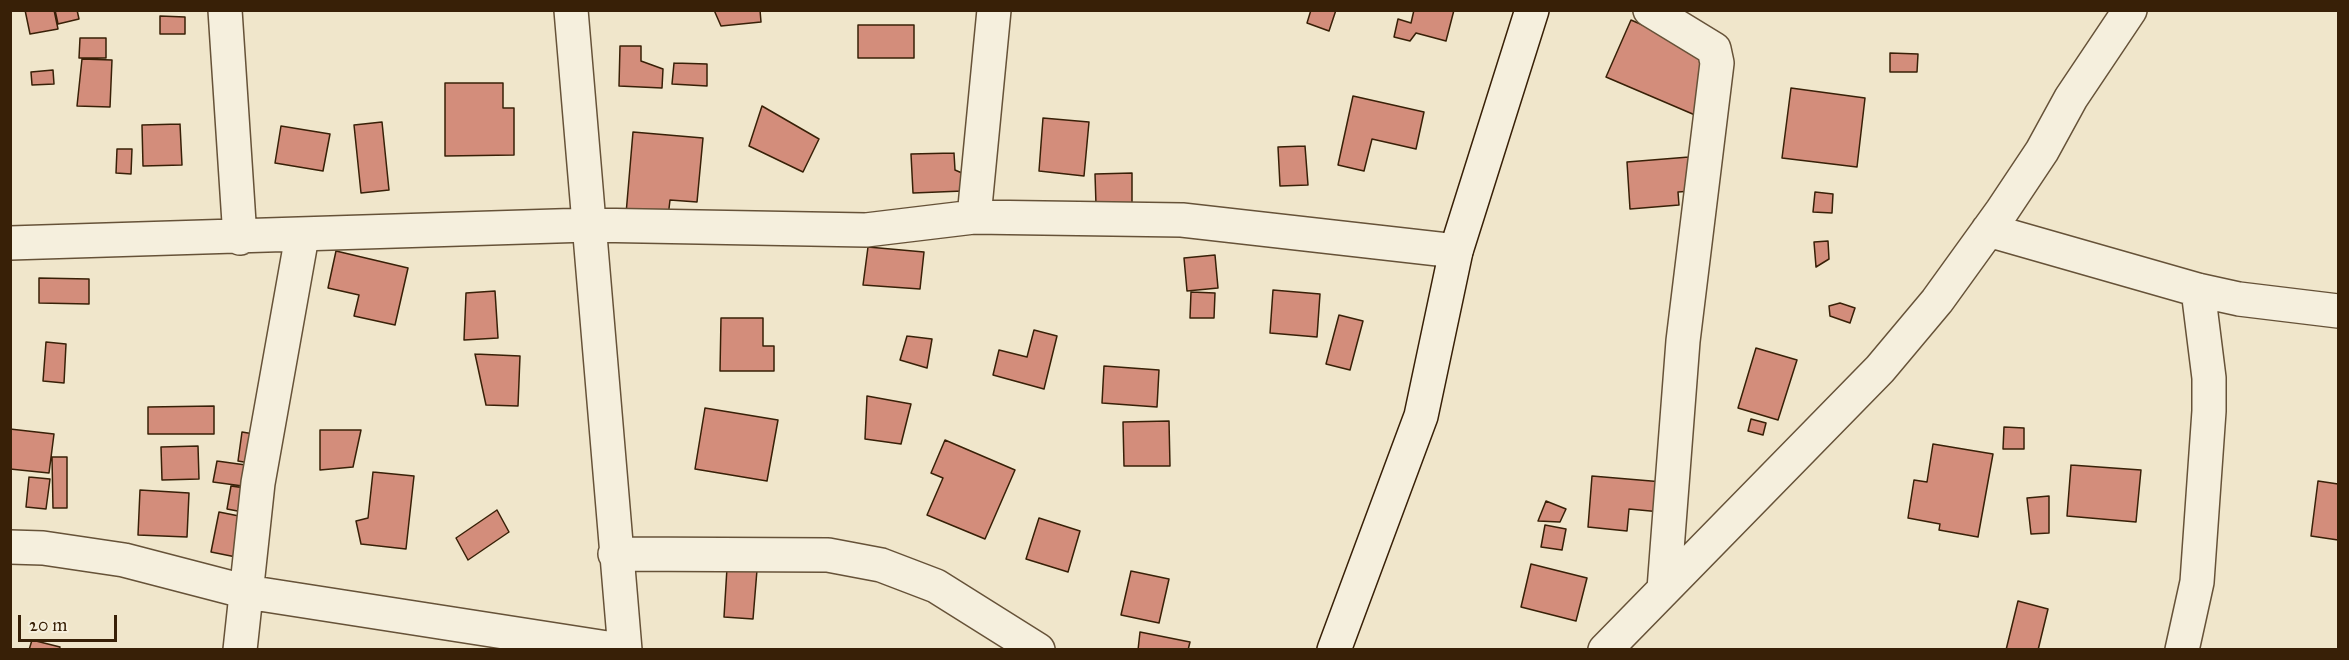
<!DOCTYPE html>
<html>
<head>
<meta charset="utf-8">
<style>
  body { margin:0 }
  #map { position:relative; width:2349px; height:660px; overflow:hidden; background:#f0e6cb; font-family:"IM FELL Great Primer",serif }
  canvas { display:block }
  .frame { position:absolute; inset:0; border:12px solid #382007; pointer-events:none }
  .scale { position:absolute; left:18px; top:615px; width:99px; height:27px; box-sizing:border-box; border:3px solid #382007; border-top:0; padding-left:8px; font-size:18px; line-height:21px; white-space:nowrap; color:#382007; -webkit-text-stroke:4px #f5efdd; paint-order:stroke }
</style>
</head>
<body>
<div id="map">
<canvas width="2349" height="660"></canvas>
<div class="frame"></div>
<div class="scale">20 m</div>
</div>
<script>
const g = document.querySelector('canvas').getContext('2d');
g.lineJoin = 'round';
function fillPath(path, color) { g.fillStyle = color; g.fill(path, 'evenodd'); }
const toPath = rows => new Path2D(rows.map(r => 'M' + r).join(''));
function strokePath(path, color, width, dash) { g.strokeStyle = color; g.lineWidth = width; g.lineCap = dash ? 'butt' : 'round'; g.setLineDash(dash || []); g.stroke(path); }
const building = toPath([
  [25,10,54,10,58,29,30,34,25,10],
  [55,10,77,10,79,19,58,24,55,10],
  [714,10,760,10,761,22,721,26,714,10],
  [1311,10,1336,10,1329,31,1307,23,1311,10],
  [1414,10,1454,10,1446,41,1416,33,1410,41,1394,37,1398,19,1411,23,1414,10],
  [160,16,185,17,185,34,160,34,160,16],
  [1631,20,1710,54,1702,118,1606,77,1631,20],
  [858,25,914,25,914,58,858,58,858,25],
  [80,38,106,38,106,58,79,58,80,38],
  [620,46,641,46,641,61,663,69,662,88,619,86,620,46],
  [1890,53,1918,54,1917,72,1890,72,1890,53],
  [82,59,112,60,110,107,77,106,82,59],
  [674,63,707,64,707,86,672,84,674,63],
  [53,70,54,84,32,85,31,72,53,70],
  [445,83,503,83,503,108,514,108,514,155,445,156,445,83],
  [1791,88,1865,98,1857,167,1782,158,1791,88],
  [1353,96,1424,112,1416,149,1372,139,1364,171,1338,165,1353,96],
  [762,106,819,139,803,172,749,146,762,106],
  [1043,118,1089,122,1084,176,1039,171,1043,118],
  [382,122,389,190,361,193,354,125,382,122],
  [180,124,182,165,143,166,142,125,180,124],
  [281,126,330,134,323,171,275,163,281,126],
  [633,132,703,138,697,202,670,200,668,217,626,214,633,132],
  [1305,146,1308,185,1280,186,1278,147,1305,146],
  [117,149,132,149,131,174,116,173,117,149],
  [954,153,955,170,962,173,963,191,913,193,911,154,954,153],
  [1689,157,1692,191,1678,192,1679,205,1630,209,1627,162,1689,157],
  [1132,173,1132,205,1096,205,1095,174,1132,173],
  [1815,192,1833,194,1832,213,1813,212,1815,192],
  [1828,241,1829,259,1816,267,1814,242,1828,241],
  [868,247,924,252,920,289,863,285,868,247],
  [336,251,408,268,395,325,354,316,359,295,328,288,336,251],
  [1215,255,1218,288,1187,291,1184,258,1215,255],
  [39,278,89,279,89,304,39,303,39,278],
  [1273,290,1320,294,1317,337,1270,333,1273,290],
  [495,291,498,338,464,340,466,293,495,291],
  [1191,292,1215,293,1214,318,1190,318,1191,292],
  [1840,303,1855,308,1850,323,1830,316,1829,306,1840,303],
  [1339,315,1363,321,1350,370,1326,364,1339,315],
  [721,318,763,318,763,346,774,346,774,371,720,371,721,318],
  [1034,330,1057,336,1044,389,993,375,999,350,1027,357,1034,330],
  [907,336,932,339,927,368,900,360,907,336],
  [46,342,66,344,64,383,43,381,46,342],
  [1756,348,1797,360,1778,420,1738,408,1756,348],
  [475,354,520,356,518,406,486,405,475,354],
  [1104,366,1159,370,1157,407,1102,403,1104,366],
  [867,396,911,404,901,444,865,439,867,396],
  [214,406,214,434,148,434,148,407,214,406],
  [705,408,778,420,767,481,695,469,705,408],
  [1751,419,1766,423,1763,435,1748,431,1751,419],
  [1169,421,1170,466,1124,466,1123,422,1169,421],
  [2004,427,2024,428,2024,449,2003,449,2004,427],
  [10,429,54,434,49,473,10,469,10,429],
  [320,430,361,430,353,467,320,470,320,430],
  [242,432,260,435,255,464,238,461,242,432],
  [945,440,1015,470,985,539,927,515,943,478,931,473,945,440],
  [1933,444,1993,454,1978,537,1939,530,1940,524,1908,518,1914,480,1927,482,1933,444],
  [198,446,199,479,162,480,161,447,198,446],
  [52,457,67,457,67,508,53,508,52,457],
  [217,461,253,466,250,487,213,482,217,461],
  [2071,465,2141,470,2136,522,2067,516,2071,465],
  [373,472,414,476,406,549,361,544,356,521,368,518,373,472],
  [1592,476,1663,482,1661,512,1629,509,1627,531,1588,527,1592,476],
  [29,477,50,479,46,509,26,507,29,477],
  [2318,481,2338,484,2338,540,2311,536,2318,481],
  [231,486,252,489,248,513,227,509,231,486],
  [140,490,189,493,187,537,138,535,140,490],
  [2049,496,2049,533,2031,534,2027,498,2049,496],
  [1546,501,1566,509,1560,522,1538,521,1546,501],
  [497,510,509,532,468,560,456,538,497,510],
  [219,512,249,518,241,558,211,552,219,512],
  [1039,518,1080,531,1068,572,1026,559,1039,518],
  [1545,525,1566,529,1562,550,1541,547,1545,525],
  [1531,564,1587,578,1576,621,1521,607,1531,564],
  [727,568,757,570,753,619,724,617,727,568],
  [1131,571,1169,579,1159,623,1121,615,1131,571],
  [2018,601,2048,609,2038,650,2006,650,2018,601],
  [1140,632,1190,642,1188,650,1138,650,1140,632],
  [32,640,60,647,59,650,29,650,32,640]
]);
const street = toPath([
  [225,10,240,238],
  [571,10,625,650],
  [1650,10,1714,49,1717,63,1683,341,1664,589],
  [974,217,994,10],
  [1988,230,2198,290,2239,299,2338,311],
  [10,243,588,225,866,230,974,217,1182,220,1456,251],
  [10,547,43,548,124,560,247,592,620,650],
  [615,554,828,555,881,565,936,586,1038,650],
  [240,650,258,483,302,236],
  [1605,650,1880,369,1937,301,2002,211,2042,151,2071,98,2130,10],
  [2182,650,2197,582,2209,411,2209,378,2198,290]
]);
const secondary = toPath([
  [1334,650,1421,416,1456,251,1532,10]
]);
fillPath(building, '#d38d7b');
strokePath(building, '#382007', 1.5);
strokePath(street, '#665238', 36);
strokePath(secondary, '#382007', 36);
strokePath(street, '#f5efdd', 33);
strokePath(secondary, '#f5efdd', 33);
</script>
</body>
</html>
